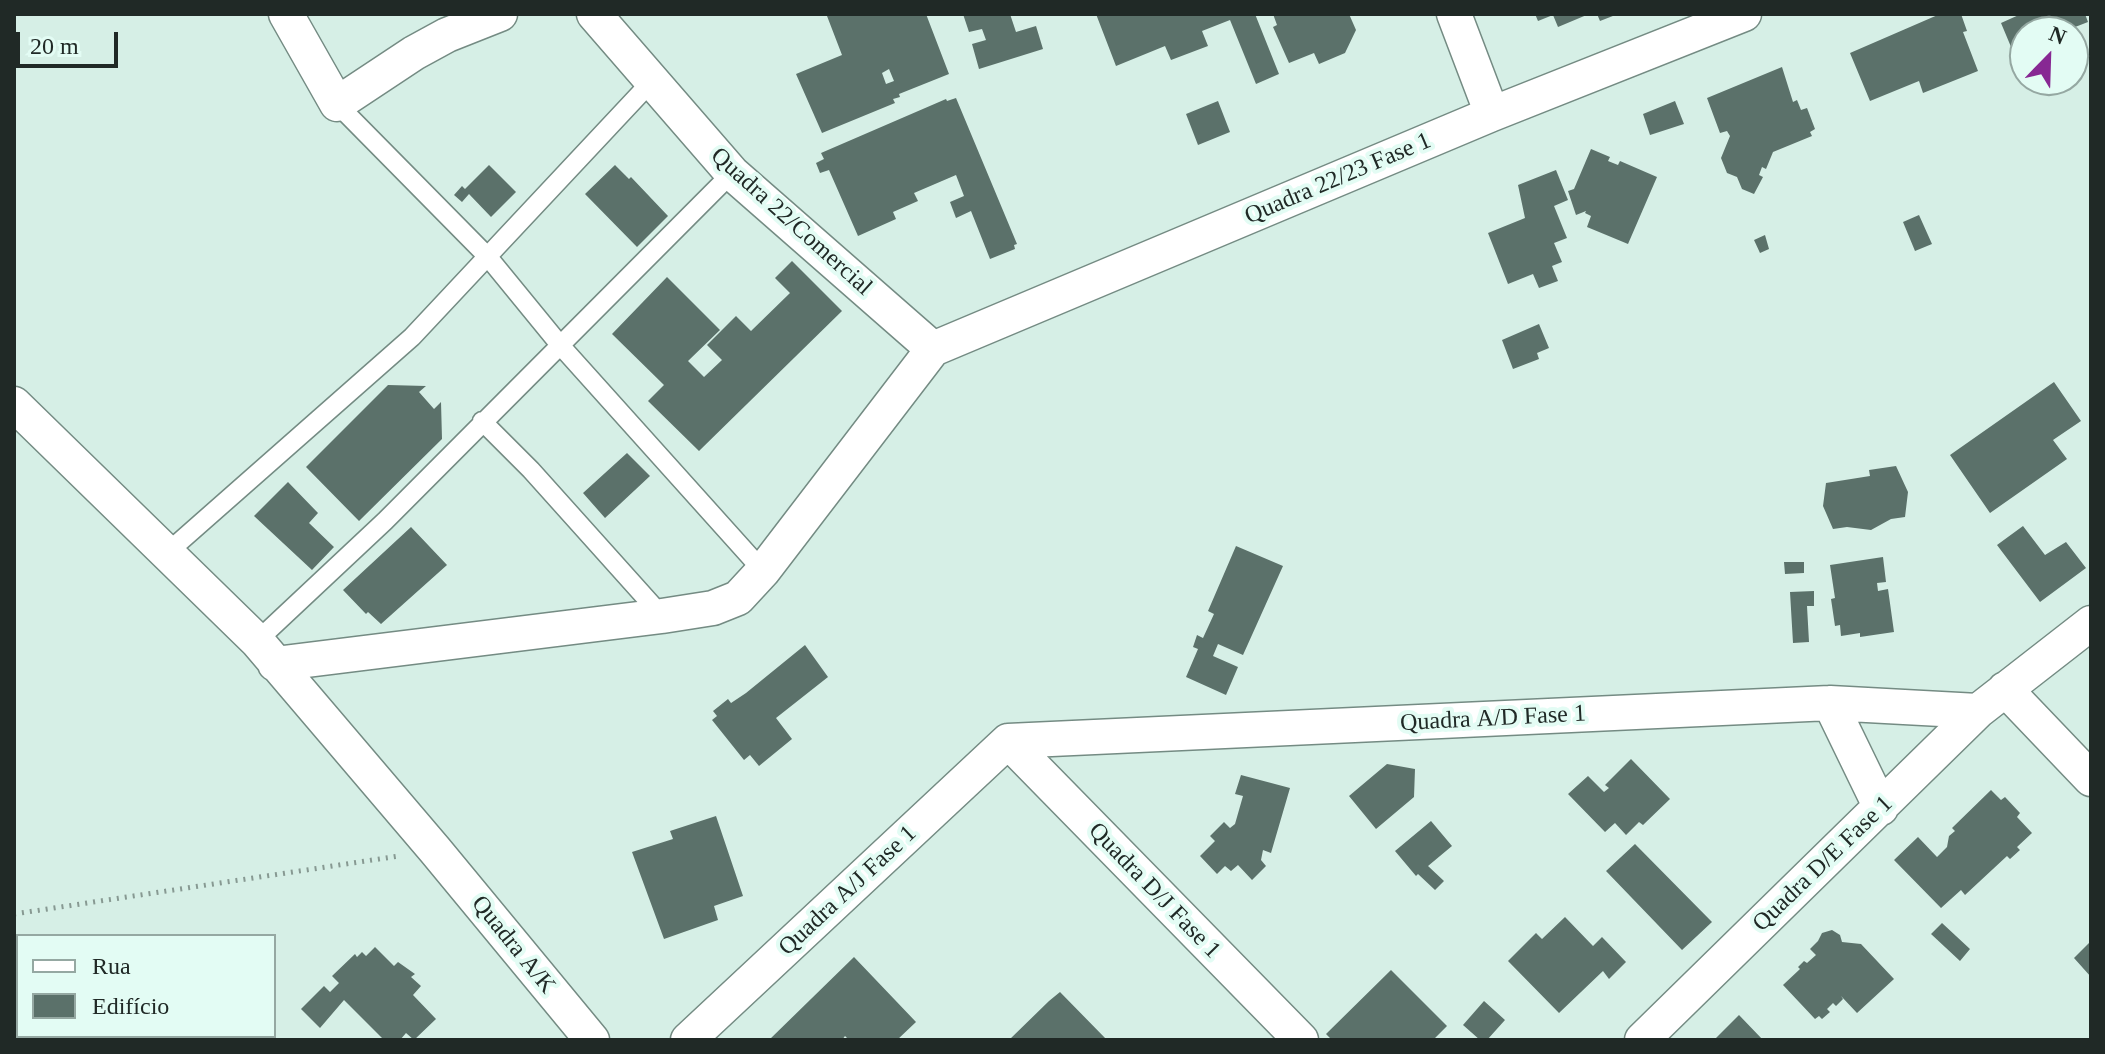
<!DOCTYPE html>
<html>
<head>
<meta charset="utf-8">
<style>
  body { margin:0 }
  #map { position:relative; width:2105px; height:1054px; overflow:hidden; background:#d6efe6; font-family:"Times New Roman",serif }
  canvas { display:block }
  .frame { position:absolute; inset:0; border:16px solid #202926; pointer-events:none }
  .legend { position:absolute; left:16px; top:934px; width:260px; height:104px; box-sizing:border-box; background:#e3fcf4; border:2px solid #95a8a2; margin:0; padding:10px 14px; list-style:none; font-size:24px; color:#202926 }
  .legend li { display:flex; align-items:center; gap:16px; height:40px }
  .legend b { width:40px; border:2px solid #95a8a2 }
  .north { position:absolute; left:2009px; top:16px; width:80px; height:80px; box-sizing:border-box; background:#e3fcf4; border:2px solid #95a8a2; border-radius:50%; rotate:23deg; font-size:22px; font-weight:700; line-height:32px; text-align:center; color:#202926 }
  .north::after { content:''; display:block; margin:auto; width:28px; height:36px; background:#872893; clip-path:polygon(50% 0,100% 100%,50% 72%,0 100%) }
  .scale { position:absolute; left:16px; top:32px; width:102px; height:36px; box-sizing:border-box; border:4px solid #202926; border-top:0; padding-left:10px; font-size:24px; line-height:28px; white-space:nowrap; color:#202926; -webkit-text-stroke:6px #e3fcf4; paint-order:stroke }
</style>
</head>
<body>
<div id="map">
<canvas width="2105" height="1054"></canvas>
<div class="frame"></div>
<ul class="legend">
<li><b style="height:10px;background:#fff"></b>Rua</li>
<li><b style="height:22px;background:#5b716a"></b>Edifício</li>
</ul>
<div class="north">N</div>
<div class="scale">20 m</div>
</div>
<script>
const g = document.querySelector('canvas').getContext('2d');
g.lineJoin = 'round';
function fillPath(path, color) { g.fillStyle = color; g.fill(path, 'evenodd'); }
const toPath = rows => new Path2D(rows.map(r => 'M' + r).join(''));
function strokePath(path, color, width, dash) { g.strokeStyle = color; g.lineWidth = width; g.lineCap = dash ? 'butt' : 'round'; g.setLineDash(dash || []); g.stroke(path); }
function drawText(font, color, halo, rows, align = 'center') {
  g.font = font + ' "Times New Roman",serif'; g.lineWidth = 8; g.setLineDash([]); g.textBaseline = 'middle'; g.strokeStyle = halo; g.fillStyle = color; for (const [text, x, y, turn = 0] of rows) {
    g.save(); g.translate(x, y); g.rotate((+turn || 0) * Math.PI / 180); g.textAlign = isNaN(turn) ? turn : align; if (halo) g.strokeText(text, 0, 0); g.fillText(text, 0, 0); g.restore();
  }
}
const building = toPath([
  [833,14,926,14,949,74,899,94,900,97,893,99,895,103,822,133,796,74,842,55,827,16],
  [889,69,894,81,886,84,882,73],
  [963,14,1010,14,1016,32,1036,26,1043,49,979,69,972,44,986,40,982,29,969,32],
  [1096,14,1255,14,1279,74,1256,84,1230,20,1202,31,1208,46,1171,60,1165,46,1116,66],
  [1273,14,1349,14,1356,30,1345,53,1319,64,1314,53,1289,63,1273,27,1277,25],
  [1535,14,1589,14,1558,27,1553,15,1538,21],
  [1597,14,1618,14,1600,21],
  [1940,14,1961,14,1967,31,1963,32,1978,71,1923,93,1919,81,1870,101,1850,53],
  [2021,14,2085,14,2088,22,2070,29,2071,32,2025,32,2025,50,2014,54,2001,23],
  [1782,67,1793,102,1797,100,1801,110,1807,108,1815,129,1810,132,1812,136,1773,152,1766,169,1762,167,1759,175,1763,177,1754,194,1742,189,1737,177,1727,173,1721,158,1730,136,1727,131,1720,133,1707,98],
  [956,98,1017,244,1014,245,1015,249,990,259,971,211,956,218,950,202,964,196,956,175,914,193,918,201,893,212,896,219,858,236,829,170,820,173,816,163,824,159,821,153,946,99,947,101],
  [1218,101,1230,132,1198,145,1186,114],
  [1675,101,1684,124,1650,135,1643,114],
  [1591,149,1610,157,1608,161,1618,165,1620,161,1657,177,1628,244,1587,227,1591,216,1585,213,1586,211,1576,215,1568,191,1574,189],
  [489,165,516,192,491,217,469,194,462,202,454,195,462,186,465,189],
  [615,165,629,179,631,177,668,216,637,247,585,194],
  [1556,170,1568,200,1554,206,1567,238,1554,243,1562,262,1552,266,1558,281,1539,288,1533,274,1508,284,1488,233,1525,218,1518,185],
  [1919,215,1932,244,1915,251,1903,222],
  [1765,235,1769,249,1760,253,1754,240],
  [792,261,842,311,699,451,648,401,664,385,612,334,667,277,720,330,688,361,704,377,722,360,707,345,736,316,751,331,790,293,775,278],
  [1539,324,1549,348,1537,353,1539,359,1513,369,1502,340],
  [2054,382,2081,421,2053,440,2067,459,1990,513,1950,455],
  [388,385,426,386,419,392,434,409,441,402,442,439,359,521,306,467],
  [627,453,650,476,605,518,583,493],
  [1896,466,1908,492,1905,517,1891,519,1871,530,1847,527,1833,529,1823,506,1826,483,1870,476,1869,470],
  [288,482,318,513,309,523,334,547,312,570,254,516],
  [2023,526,2045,555,2066,542,2086,568,2040,602,1997,545],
  [411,527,447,565,381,624,368,612,366,614,343,590],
  [1236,546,1283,566,1243,655,1218,644,1213,656,1238,667,1226,695,1186,677,1198,649,1193,647,1197,635,1203,638,1214,614,1208,611],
  [1883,557,1886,582,1877,583,1878,591,1888,589,1894,632,1860,637,1860,633,1841,636,1840,625,1835,626,1831,599,1835,598,1830,565],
  [1784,562,1804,562,1804,573,1785,574],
  [1814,591,1814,606,1807,606,1809,642,1793,643,1790,592],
  [805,645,828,677,776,718,792,739,759,766,750,755,744,760,712,720,717,716,713,711,728,699,731,703,746,693],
  [1631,759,1670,799,1643,825,1639,822,1626,835,1615,823,1605,832,1568,794,1588,776,1604,792,1609,788,1605,785],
  [1387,764,1415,769,1414,797,1376,829,1349,796],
  [1241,775,1290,788,1271,853,1263,850,1261,860,1266,866,1252,880,1238,865,1231,871,1225,866,1217,874,1200,856,1215,841,1210,836,1224,822,1230,828,1235,824,1243,796,1235,794],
  [1991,790,2001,800,2005,797,2020,813,2017,817,2032,833,2017,847,2020,850,2010,859,2007,856,1965,895,1961,890,1941,908,1894,860,1918,837,1937,857,1947,847,1949,836,1955,831,1952,828],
  [716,816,743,896,714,906,718,920,664,939,632,852,673,839,670,831],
  [1431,821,1452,846,1428,866,1444,881,1435,890,1418,874,1416,876,1395,851],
  [1635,844,1712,922,1682,950,1606,871],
  [1565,917,1593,946,1602,937,1626,962,1609,979,1603,971,1559,1013,1508,961,1536,933,1542,939],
  [1942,923,1970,949,1960,961,1931,934],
  [1832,930,1840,935,1842,942,1861,944,1894,979,1857,1013,1841,996,1843,999,1836,1006,1833,1003,1827,1009,1830,1012,1822,1019,1819,1016,1815,1019,1783,985,1800,969,1798,967,1804,961,1807,963,1816,955,1810,949,1818,941,1822,933],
  [2091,941,2091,977,2074,958],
  [375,947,394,966,398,962,415,974,411,977,421,986,413,995,436,1019,414,1040,406,1033,400,1040,384,1040,344,1000,320,1028,301,1009,324,986,330,992,339,983,332,976,355,954,357,957,362,952,366,956],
  [854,957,916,1022,897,1040,849,1040,845,1036,842,1040,769,1040],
  [1391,970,1447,1026,1433,1040,1332,1040,1326,1034],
  [1060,992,1107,1040,1009,1040,1049,1001],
  [1484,1001,1505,1020,1487,1040,1480,1040,1463,1025],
  [1739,1015,1763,1040,1714,1040]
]);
const path = toPath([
  [14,914,399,856]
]);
const service = toPath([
  [337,104,488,257,560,345,763,571],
  [482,421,531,470,662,616],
  [168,552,412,337,651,82],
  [257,641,385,521,732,173]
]);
const minor = toPath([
  [286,14,337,104,414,53,447,35,500,14],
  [594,14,732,173,933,349],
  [1454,14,1492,114],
  [14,404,257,641,435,850,592,1040],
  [275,664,662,616,713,608,738,598,763,571,933,349,1492,114,1744,14],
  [2005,689,2091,779],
  [1830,703,1881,808],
  [1008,741,1830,703,1978,711],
  [1008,741,1301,1040],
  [688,1040,1008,741],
  [1642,1040,1978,711,2091,623]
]);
const streetNames = [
  ["Quadra 22/23 Fase 1",1338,179,-23],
  ["Quadra 22/Comercial",791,222,42],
  ["Quadra A/D Fase 1",1493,719,-3],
  ["Quadra D/E Fase 1",1823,864,-44],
  ["Quadra A/J Fase 1",848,891,-43],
  ["Quadra D/J Fase 1",1154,891,46],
  ["Quadra A/K",513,945,51]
];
fillPath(building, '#5b716a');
strokePath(service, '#748b83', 21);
strokePath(minor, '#748b83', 37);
strokePath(path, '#879992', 5, [2, 6]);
strokePath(service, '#fff', 18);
strokePath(minor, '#fff', 34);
drawText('24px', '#202926', '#e3fcf4', streetNames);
</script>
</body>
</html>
